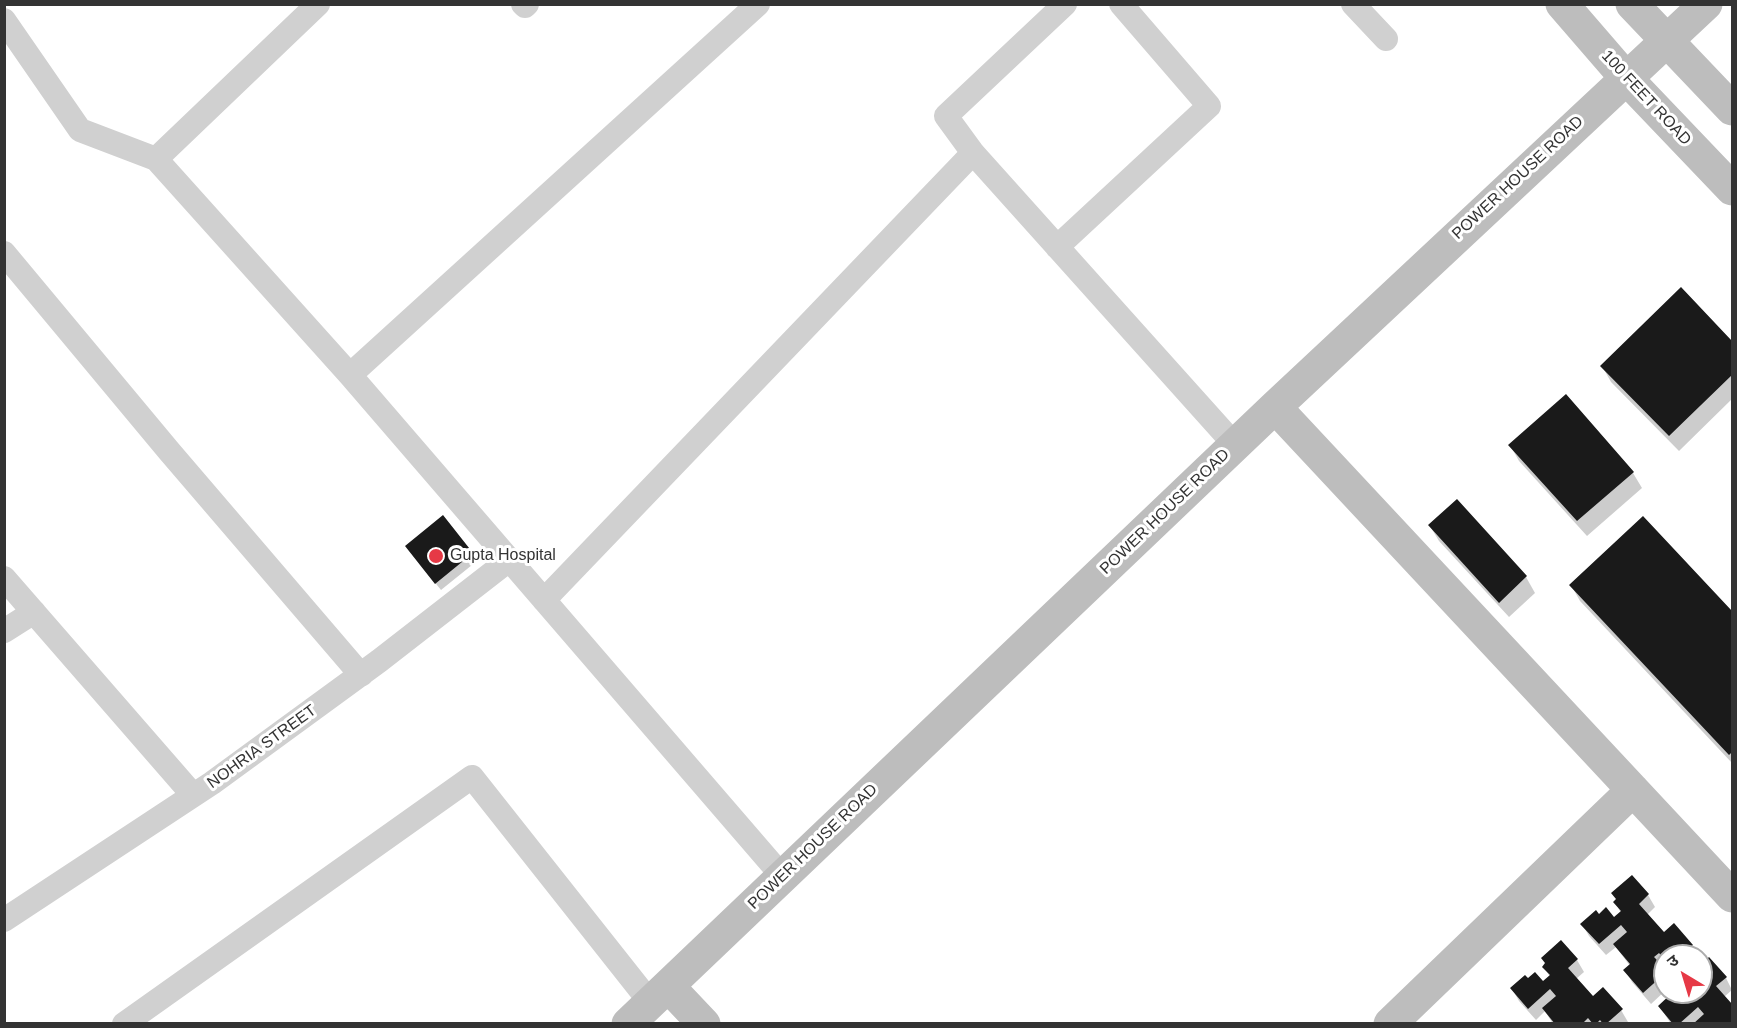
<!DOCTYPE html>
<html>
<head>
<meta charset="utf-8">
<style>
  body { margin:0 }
  #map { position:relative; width:1737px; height:1028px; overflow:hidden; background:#fff; font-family:Arial,"Noto Sans Devanagari",sans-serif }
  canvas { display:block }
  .frame { position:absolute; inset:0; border:6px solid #333; pointer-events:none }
  .north { position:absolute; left:1653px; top:944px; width:60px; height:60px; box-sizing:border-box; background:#fff; border:2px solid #adadad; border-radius:50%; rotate:322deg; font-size:16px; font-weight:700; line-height:24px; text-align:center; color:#333 }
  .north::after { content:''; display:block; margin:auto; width:21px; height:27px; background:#e63946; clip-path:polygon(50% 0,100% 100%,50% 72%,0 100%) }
</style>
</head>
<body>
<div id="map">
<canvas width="1737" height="1028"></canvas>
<div class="frame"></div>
<div class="north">उ</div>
</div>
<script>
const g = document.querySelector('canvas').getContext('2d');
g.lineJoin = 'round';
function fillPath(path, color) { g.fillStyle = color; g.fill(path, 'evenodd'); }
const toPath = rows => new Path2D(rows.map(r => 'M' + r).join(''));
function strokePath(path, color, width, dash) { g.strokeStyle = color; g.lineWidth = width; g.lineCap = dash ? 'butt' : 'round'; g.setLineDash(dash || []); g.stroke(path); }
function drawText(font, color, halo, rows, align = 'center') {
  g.font = font + ' Arial,sans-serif'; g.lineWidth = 6; g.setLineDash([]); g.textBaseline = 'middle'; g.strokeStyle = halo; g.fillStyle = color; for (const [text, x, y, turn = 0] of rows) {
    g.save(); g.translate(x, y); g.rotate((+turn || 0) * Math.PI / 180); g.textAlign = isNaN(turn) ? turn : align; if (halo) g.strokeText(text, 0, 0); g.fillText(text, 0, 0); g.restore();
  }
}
const shadow = toPath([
  [1681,289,1732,343,1732,399,1679,451,1611,382,1602,366],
  [1510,445,1633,473,1642,488,1587,536,1519,461],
  [1456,501,1526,577,1535,593,1509,617,1439,541,1430,526],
  [1643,518,1732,613,1732,763,1580,601,1571,585],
  [412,554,472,554,477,561,441,590],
  [1632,877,1648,895,1655,907,1647,915,1664,934,1692,945,1698,956,1665,956,1665,965,1662,968,1665,974,1665,978,1663,980,1665,984,1665,991,1651,1004,1632,982,1625,970,1630,966,1616,947,1606,955,1589,936,1582,924,1599,916,1614,919,1621,913,1615,902],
  [1561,942,1577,960,1584,972,1576,979,1593,998,1621,1010,1628,1022,1627,1024,1553,1024,1545,1011,1536,1020,1519,1001,1512,989,1543,983,1550,977,1544,967],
  [1701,967,1726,978,1732,990,1724,997,1732,1007,1732,1024,1671,1024,1660,1007,1676,998,1683,992,1691,1001,1698,995,1696,992,1701,992]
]);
const building = toPath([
  [1681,287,1732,341,1732,375,1669,436,1600,366],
  [1566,394,1634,472,1577,521,1508,445],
  [1457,499,1527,576,1499,603,1428,525],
  [443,515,473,553,435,584,405,546],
  [1643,516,1732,611,1732,752,1729,755,1569,585],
  [1632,875,1649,894,1639,904,1664,932,1674,923,1693,945,1680,956,1665,956,1665,960,1659,953,1654,957,1661,964,1656,969,1662,976,1643,993,1623,970,1630,964,1613,944,1627,932,1621,925,1599,944,1580,924,1596,910,1599,914,1606,907,1614,917,1621,911,1613,902,1616,899,1611,893],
  [1561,940,1578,959,1568,968,1593,996,1603,987,1623,1009,1606,1024,1603,1024,1600,1020,1596,1024,1593,1024,1588,1018,1584,1022,1585,1024,1555,1024,1542,1008,1556,996,1550,989,1528,1009,1510,988,1525,975,1528,978,1535,972,1543,981,1550,975,1542,967,1545,963,1541,958],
  [1709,957,1727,977,1716,986,1732,1004,1732,1024,1693,1024,1704,1014,1698,1007,1679,1024,1673,1024,1658,1006,1673,992,1676,996,1680,992,1685,992,1691,999,1698,993,1697,992,1701,992,1701,965]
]);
const street = toPath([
  [523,4,525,6,527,4],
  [1065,4,946,116,973,153,1235,445],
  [1353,4,1386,39],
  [4,20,80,130,156,159,350,375,783,877],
  [156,159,318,4],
  [1057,247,1209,106,1121,4],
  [4,253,169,451,361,675],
  [350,375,758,4],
  [4,578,193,795],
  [544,600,973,153],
  [4,631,34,612],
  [4,920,212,783,379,661,509,560],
  [124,1024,472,777,650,1002]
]);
const secondary = toPath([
  [1562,4,1626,78,1732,189],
  [1632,4,1732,109],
  [1275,407,1732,896],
  [668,986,704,1024],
  [628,1024,1275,407,1706,4],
  [1390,1024,1633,790]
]);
const markers = [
  [436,556,8,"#e63946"]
];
const streetNames = [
  ["100 FEET ROAD",1646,98,47],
  ["POWER HOUSE ROAD",1518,178,-43],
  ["POWER HOUSE ROAD",1165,512,-44],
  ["NOHRIA STREET",262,747,-36],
  ["POWER HOUSE ROAD",813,847,-44]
];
const poiNames = [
  ["Gupta Hospital",450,556]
];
fillPath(shadow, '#0003');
fillPath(building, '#1a1a1a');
strokePath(street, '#d0d0d0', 24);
strokePath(secondary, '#bdbdbd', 33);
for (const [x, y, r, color] of markers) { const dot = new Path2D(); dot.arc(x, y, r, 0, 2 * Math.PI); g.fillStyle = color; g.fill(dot); strokePath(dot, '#fff', 2); }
drawText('16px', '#333', '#fff', streetNames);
drawText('16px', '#333', '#fff', poiNames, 'left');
</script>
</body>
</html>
